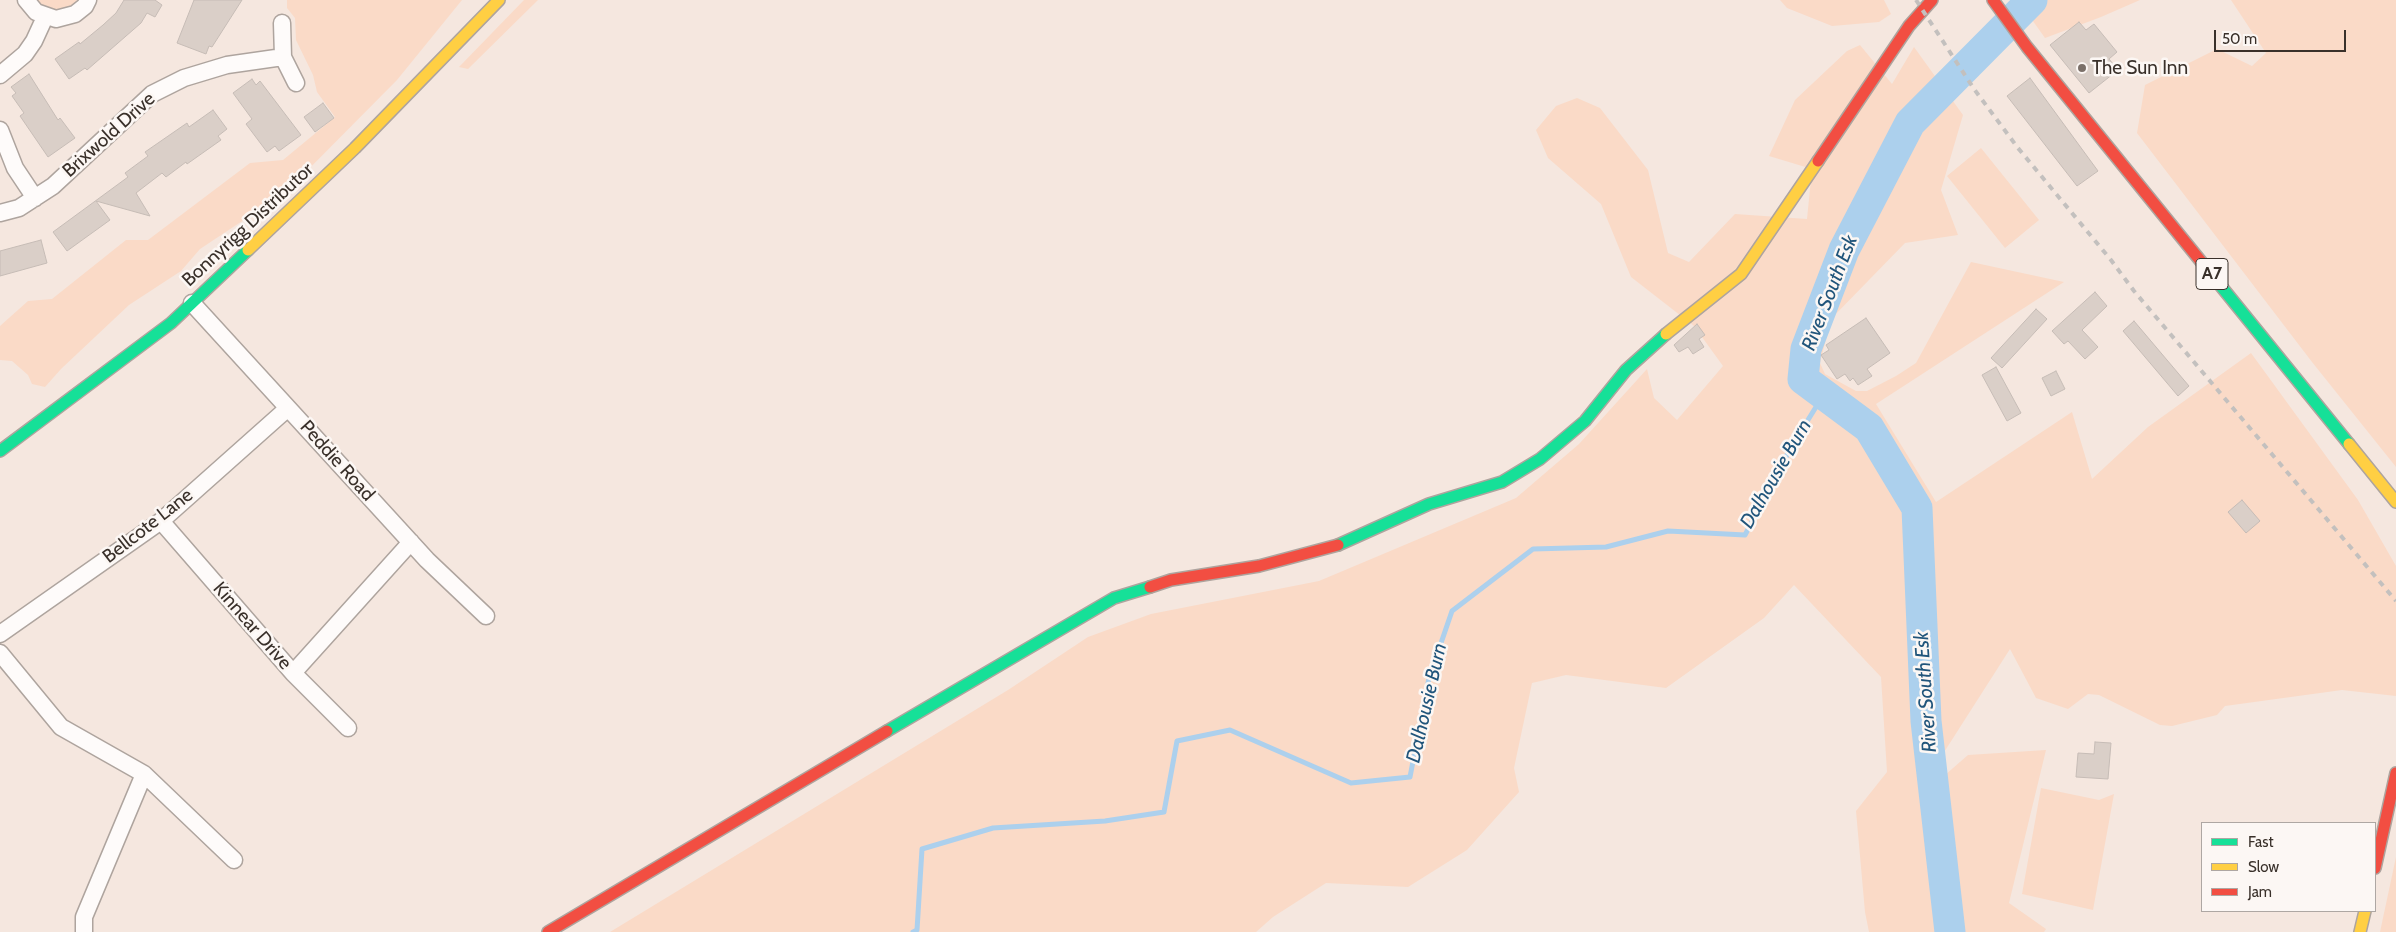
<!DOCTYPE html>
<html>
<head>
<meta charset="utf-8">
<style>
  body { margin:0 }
  #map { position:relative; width:2396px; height:932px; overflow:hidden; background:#f5e7df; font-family:Cabin,sans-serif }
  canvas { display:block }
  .legend { position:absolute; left:2201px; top:822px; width:175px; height:90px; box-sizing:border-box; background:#fcf7f4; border:1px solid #aea7a3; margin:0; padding:6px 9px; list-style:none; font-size:15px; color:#39302a }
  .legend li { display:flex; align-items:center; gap:10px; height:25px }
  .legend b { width:25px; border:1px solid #aea7a3 }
  .scale { position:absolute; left:2214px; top:30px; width:132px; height:22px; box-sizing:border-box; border:2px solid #39302a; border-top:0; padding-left:6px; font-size:15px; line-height:18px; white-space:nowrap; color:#39302a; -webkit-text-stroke:4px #fcf7f4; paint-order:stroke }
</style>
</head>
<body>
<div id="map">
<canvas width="2396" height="932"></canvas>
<ul class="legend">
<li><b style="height:6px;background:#16e098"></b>Fast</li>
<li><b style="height:6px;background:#ffcf43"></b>Slow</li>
<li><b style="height:6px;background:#f24e42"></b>Jam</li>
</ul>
<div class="scale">50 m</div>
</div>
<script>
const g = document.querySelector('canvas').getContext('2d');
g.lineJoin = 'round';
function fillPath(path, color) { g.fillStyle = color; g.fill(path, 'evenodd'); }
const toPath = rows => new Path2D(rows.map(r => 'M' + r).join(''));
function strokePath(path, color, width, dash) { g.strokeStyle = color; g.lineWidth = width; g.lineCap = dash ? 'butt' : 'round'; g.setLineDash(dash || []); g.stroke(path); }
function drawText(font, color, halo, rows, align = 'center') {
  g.font = font + ' Cabin,sans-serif'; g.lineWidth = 5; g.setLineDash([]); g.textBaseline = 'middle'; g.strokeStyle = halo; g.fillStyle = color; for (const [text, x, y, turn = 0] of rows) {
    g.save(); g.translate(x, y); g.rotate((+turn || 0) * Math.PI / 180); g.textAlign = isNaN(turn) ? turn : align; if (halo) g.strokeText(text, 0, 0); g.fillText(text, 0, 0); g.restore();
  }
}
const green = toPath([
  [36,0,76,0,77,1,70,7,56,10,41,5],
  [287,0,462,0,397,80,286,192,200,249,181,271,129,305,61,369,45,387,32,384,28,375,12,361,0,360,0,326,28,301,52,299,126,240,148,240,250,163,283,160,335,117,317,92,313,75,296,40,295,18,287,8],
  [524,0,538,0,468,69,459,67],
  [1780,0,1884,0,1891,14,1879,22,1832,26,1787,8],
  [2018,0,2140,0,2101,17,2045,38],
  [2231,0,2396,0,2396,467,2312,362,2137,133,2145,85,2217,49,2252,66,2266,53],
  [1860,45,1892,84,1914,47,1963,115,1941,190,1958,235,1905,243,1831,319,1820,363,1825,374,1856,391,1867,391,1896,376,1916,363,1971,262,2064,282,1876,404,1936,502,2072,412,2092,479,2148,427,2251,353,2358,500,2396,566,2396,696,2342,690,2225,706,2217,715,2172,726,2160,725,2099,695,2088,694,2068,709,2036,698,2010,649,1932,771,1948,932,1869,932,1865,912,1856,811,1887,772,1881,677,1794,585,1764,618,1666,688,1566,675,1532,683,1514,768,1519,792,1467,850,1408,887,1326,883,1273,917,1256,932,610,932,1008,690,1088,637,1151,614,1319,581,1516,498,1579,444,1647,369,1654,398,1677,420,1723,366,1694,326,1631,277,1601,204,1548,158,1536,130,1556,106,1577,98,1600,108,1648,170,1668,253,1689,262,1735,214,1807,219,1812,169,1769,156,1795,100,1847,51],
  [1981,148,2039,220,2005,248,1947,176],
  [2046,750,2009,903,2046,929,2044,932,1959,932,1937,782,1968,755],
  [2041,788,2099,800,2114,794,2093,910,2022,894],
  [2396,857,2396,932,2380,932]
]);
const stream = toPath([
  [913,932,917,930,922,849,993,828,1105,821,1164,812,1177,741,1230,730,1351,783,1410,777,1429,678,1452,611,1533,549,1606,547,1668,531,1745,535,1790,449,1824,394]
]);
const river = toPath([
  [1950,932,1926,721,1917,508,1869,428,1803,379,1806,349,1844,250,1910,123,2032,0]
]);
const building = toPath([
  [124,0,155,0,162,5,155,17,147,13,141,23,87,70,85,68,69,79,55,59,79,42,80,44,103,25,116,13,124,0],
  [194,0,242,0,212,47,209,46,206,54,177,43,194,0],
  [2079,22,2086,30,2094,24,2117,52,2109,59,2118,70,2089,93,2050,45,2079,22],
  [29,74,58,120,60,118,75,138,48,157,20,116,24,113,12,96,16,93,11,87,29,74],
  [2030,78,2098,171,2077,186,2007,96,2030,78],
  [252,79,256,85,260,81,301,135,279,151,275,146,267,152,246,124,252,119,233,93,252,79],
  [323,103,334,118,315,132,304,117,323,103],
  [213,110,227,129,218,136,221,140,187,164,186,162,166,177,162,173,136,193,150,216,96,201,110,220,67,251,53,232,128,177,125,173,148,156,145,152,187,123,189,127,213,110],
  [41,240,47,263,0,276,0,251,41,240],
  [2095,292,2107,306,2082,330,2098,347,2085,359,2068,341,2064,344,2052,331,2095,292],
  [2036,309,2047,319,2002,368,1991,358,2036,309],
  [1866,318,1890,353,1867,369,1872,376,1858,385,1853,378,1850,381,1845,374,1837,379,1821,355,1829,350,1826,345,1866,318],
  [2134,321,2189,386,2178,396,2123,331,2134,321],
  [1697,324,1705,335,1699,339,1704,347,1693,354,1688,347,1679,352,1674,345,1697,324],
  [1996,367,2021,413,2007,421,1982,375,1996,367],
  [2056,371,2065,389,2051,396,2042,378,2056,371],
  [2242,500,2260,521,2246,533,2228,512,2242,500],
  [2095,742,2111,743,2108,779,2076,777,2078,753,2094,754,2095,742]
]);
const street = toPath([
  [26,0,36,12,56,19,75,14,85,6,88,0],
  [282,23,283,57,296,83],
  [0,75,25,54,34,41,45,17],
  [0,130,15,168,35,198],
  [0,213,19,208,53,186,152,94,184,78,227,65,283,57],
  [192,303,427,560,486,616],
  [161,521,293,673,348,728],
  [0,634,161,521,288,408],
  [0,653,61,727,144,774,234,860],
  [293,673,411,542],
  [84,932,84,917,144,774]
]);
const fast = toPath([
  [2216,280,2349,444],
  [0,451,171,323,248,250],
  [1338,545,1429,504,1502,482,1540,459,1585,421,1626,370,1666,334],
  [887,731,1114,598,1150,587]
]);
const slow = toPath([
  [248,250,355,148,499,0],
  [1666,334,1741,274,1818,161],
  [2349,444,2396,502],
  [2360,932,2365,911]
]);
const jam = toPath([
  [1993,0,2027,47,2216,280],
  [1818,161,1909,26,1932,0],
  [1150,587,1171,580,1259,566,1338,545],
  [2375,868,2396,773],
  [548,932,887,731]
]);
const rail = toPath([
  [1916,0,1974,89,2018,148,2111,260,2134,291,2396,601]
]);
const markers = [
  [2082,68,5,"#7b7069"]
];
const shields = [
  [2212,274,32]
];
const shieldNames = [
  ["A7",2212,274]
];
const poiNames = [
  ["The Sun Inn",2092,68]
];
const streetNames = [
  ["Brixwold Drive",109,135,-42],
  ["Bonnyrigg Distributor",248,225,-43],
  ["Peddie Road",337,461,48],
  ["Bellcote Lane",148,526,-38],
  ["Kinnear Drive",252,626,49]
];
const waterNames = [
  ["River South Esk",1830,293,-69],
  ["Dalhousie Burn",1776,474,-60],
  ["River South Esk",1926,692,-94],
  ["Dalhousie Burn",1427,703,-77]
];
fillPath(green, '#fadac7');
strokePath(stream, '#acd0ed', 5);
strokePath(river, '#acd0ed', 31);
fillPath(building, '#dacfc8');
strokePath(building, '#c6bcb6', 1);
strokePath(street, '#aea49e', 19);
strokePath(fast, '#aea49e', 14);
strokePath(slow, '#aea49e', 14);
strokePath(jam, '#aea49e', 14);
strokePath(street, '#fefbfa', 16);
strokePath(fast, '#16e098', 11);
strokePath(slow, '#ffcf43', 11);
strokePath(jam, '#f24e42', 11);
strokePath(rail, '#c3c0be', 4, [6, 6]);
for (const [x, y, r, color] of markers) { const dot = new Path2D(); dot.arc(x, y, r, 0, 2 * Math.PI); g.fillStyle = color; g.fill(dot); strokePath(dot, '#fcf7f4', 2); }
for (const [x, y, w] of shields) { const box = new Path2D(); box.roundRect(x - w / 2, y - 15.5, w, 31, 4); g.fillStyle = '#fcf7f4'; g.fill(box); strokePath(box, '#39302a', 1); }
drawText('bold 18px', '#39302a', null, shieldNames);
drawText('19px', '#39302a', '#fcf7f4', poiNames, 'left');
drawText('19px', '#39302a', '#fcf7f4', streetNames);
drawText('italic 20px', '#21557b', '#fcf7f4', waterNames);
</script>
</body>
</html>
